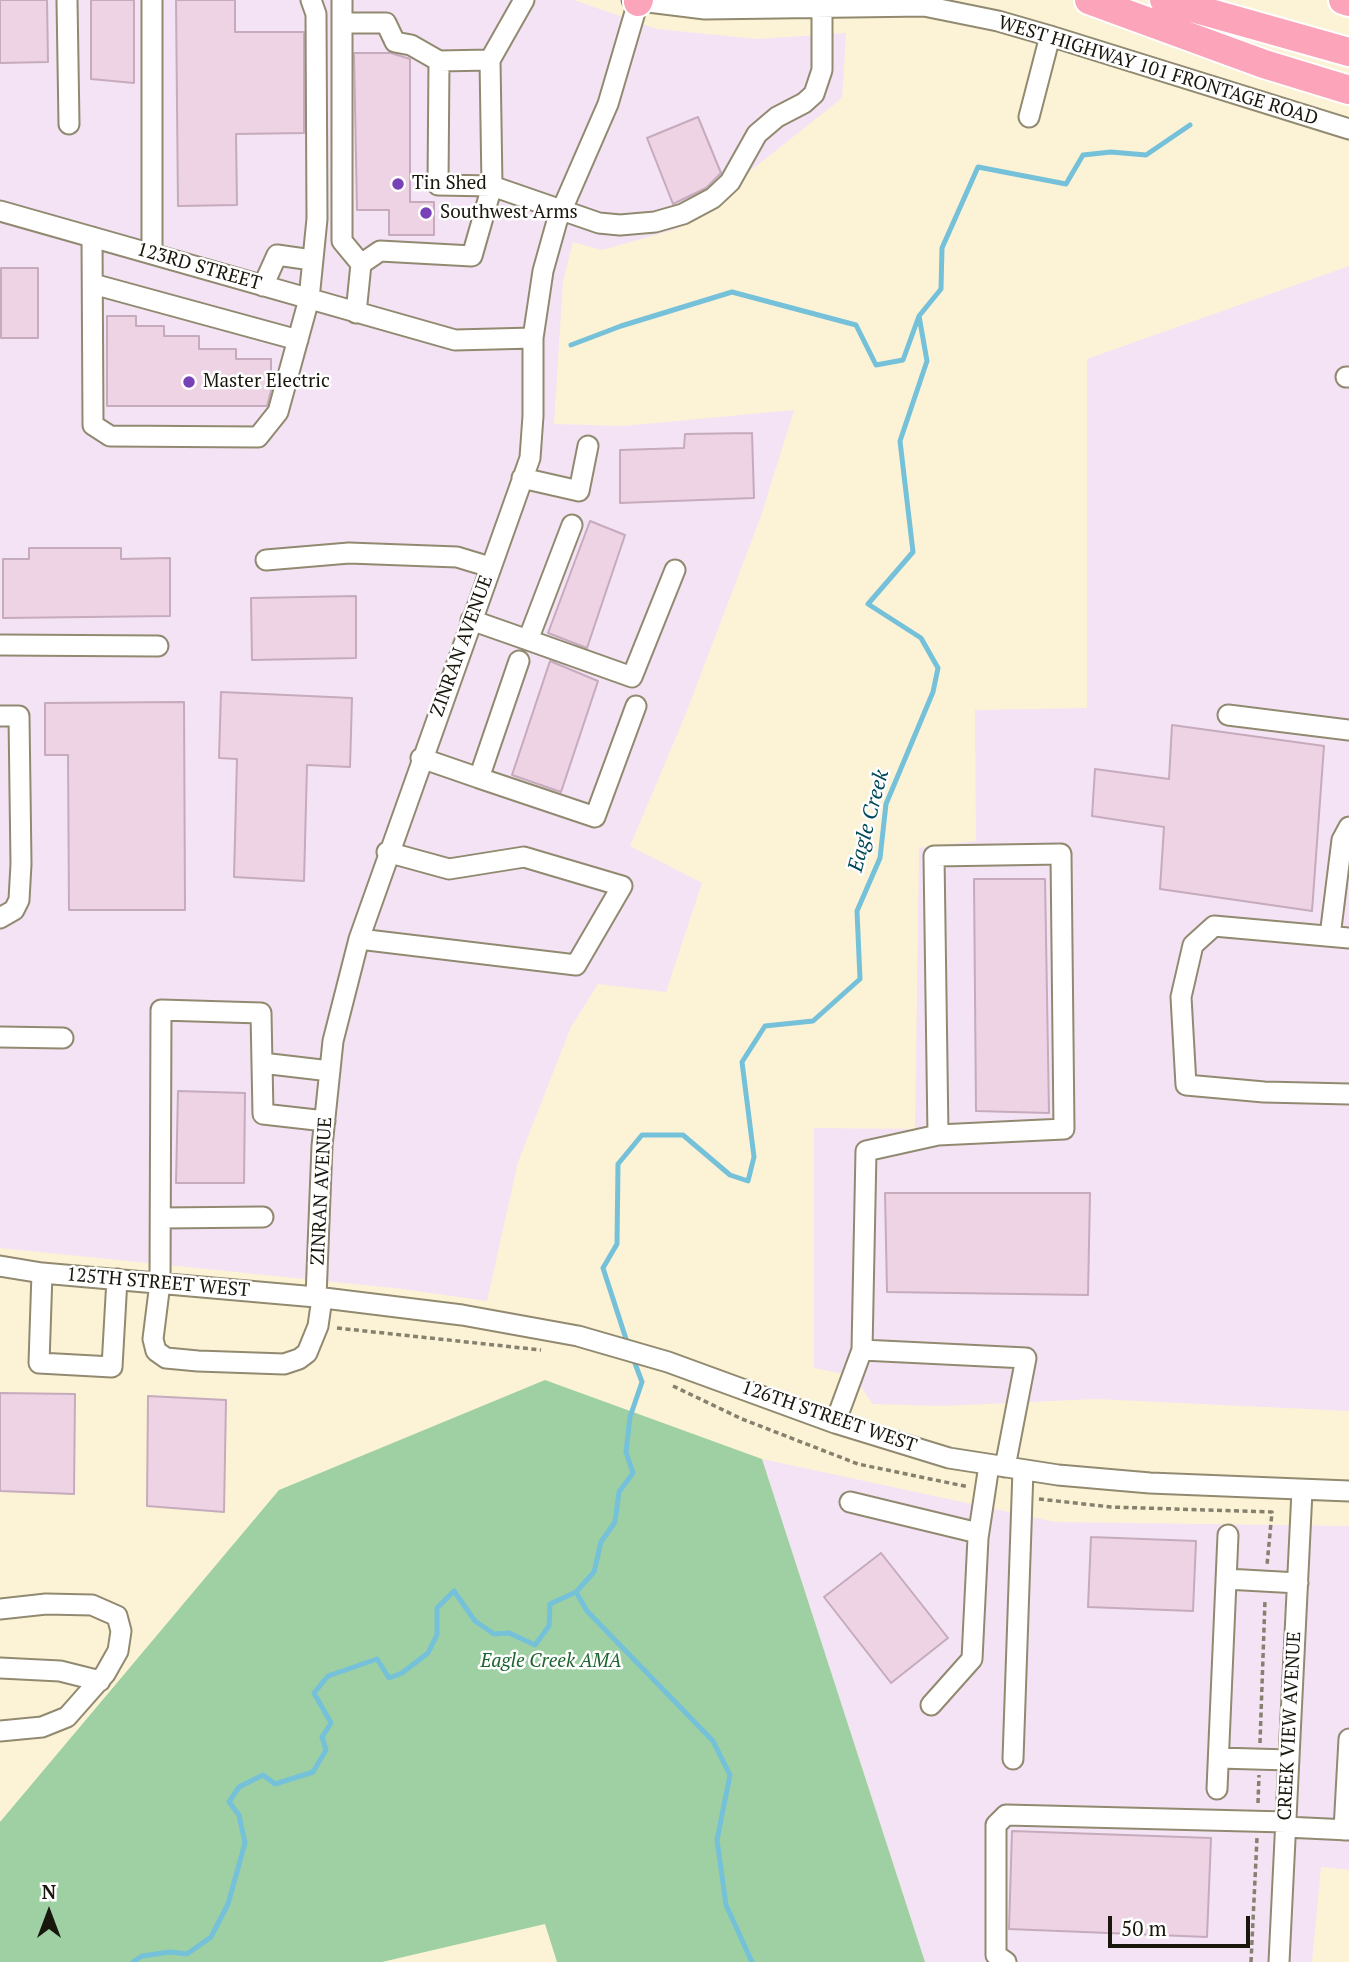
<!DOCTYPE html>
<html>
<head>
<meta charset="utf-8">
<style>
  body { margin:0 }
  #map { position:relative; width:1349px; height:1962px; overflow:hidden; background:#fcf3d7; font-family:"PT Serif",serif }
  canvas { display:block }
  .north { position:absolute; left:14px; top:1878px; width:70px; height:70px; -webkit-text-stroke:5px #fff; paint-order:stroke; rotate:0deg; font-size:19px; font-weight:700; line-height:28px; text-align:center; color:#19160c }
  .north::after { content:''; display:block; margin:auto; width:24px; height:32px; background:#19160c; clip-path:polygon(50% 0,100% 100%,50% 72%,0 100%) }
  .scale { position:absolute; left:1108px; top:1916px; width:142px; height:32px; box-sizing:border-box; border:4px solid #19160c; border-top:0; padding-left:9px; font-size:21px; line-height:24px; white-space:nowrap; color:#19160c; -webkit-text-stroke:5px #fff; paint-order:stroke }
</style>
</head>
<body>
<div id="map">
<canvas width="1349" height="1962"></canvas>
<div class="north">N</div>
<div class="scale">50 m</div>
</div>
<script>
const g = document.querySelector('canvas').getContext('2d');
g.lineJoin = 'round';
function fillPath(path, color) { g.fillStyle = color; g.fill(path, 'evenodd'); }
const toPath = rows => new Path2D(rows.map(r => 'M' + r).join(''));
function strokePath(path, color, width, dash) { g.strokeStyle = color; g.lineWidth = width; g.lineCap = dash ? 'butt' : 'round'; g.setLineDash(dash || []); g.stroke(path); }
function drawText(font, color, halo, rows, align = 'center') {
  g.font = font + ' "PT Serif",serif'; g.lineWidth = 5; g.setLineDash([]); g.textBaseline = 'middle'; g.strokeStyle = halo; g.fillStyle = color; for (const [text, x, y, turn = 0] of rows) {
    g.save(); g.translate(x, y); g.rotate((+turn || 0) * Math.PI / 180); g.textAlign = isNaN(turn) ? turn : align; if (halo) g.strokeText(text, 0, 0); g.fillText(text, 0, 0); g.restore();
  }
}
const industrial = toPath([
  [0,0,574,0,657,29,757,39,846,33,842,98,677,229,602,250,573,242,563,281,554,424,623,426,794,410,761,516,685,716,630,846,702,883,666,992,598,984,571,1027,518,1162,487,1301,403,1289,0,1248],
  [1349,266,1349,1411,1096,1399,943,1406,873,1404,853,1376,814,1368,814,1128,915,1129,919,848,976,841,975,710,1087,708,1087,359],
  [762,1459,1055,1522,1349,1526,1349,1870,1321,1867,1312,1962,925,1962]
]);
const forest = toPath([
  [545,1380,762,1459,925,1962,557,1962,545,1924,382,1962,0,1962,0,1822,279,1490]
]);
const stream = toPath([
  [571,345,621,326,732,292,856,325,876,365,903,360,919,316,941,289,942,248,978,167,1066,184,1083,155,1111,152,1146,155,1190,125],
  [628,1345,603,1268,617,1244,618,1164,642,1135,683,1135,730,1175,748,1181,754,1157,742,1062,765,1026,813,1021,860,979,857,911,880,858,886,804,933,692,938,668,921,638,868,604,913,552,900,441,927,361,919,316],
  [576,1592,587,1611,713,1741,730,1775,717,1840,726,1905,752,1962],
  [133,1962,142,1956,170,1952,187,1954,211,1937,228,1904,245,1843,239,1815,229,1802,239,1787,263,1775,275,1784,313,1772,326,1750,322,1737,331,1723,314,1693,328,1676,377,1659,389,1678,402,1673,428,1653,437,1635,437,1608,454,1591,475,1621,494,1634,509,1633,535,1645,549,1626,550,1604,576,1592,594,1572,601,1542,615,1522,619,1492,633,1473,626,1452,630,1417,642,1382,633,1358]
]);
const building = toPath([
  [0,0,47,0,48,62,0,63,0,0],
  [91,0,134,0,134,83,91,79,91,0],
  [176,0,235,0,235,32,304,32,304,133,236,134,237,205,178,206,176,0],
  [354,53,391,53,410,59,410,202,434,202,434,235,389,235,389,210,357,210,354,53],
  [698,117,721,173,706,188,673,204,647,138,698,117],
  [1,268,38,268,38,338,1,338,1,268],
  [107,316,136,316,136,326,164,326,164,336,199,336,199,349,236,349,236,359,271,359,271,391,267,406,107,406,107,316],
  [752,433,754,498,620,503,620,450,684,448,685,434,752,433],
  [590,521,625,535,587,648,548,633,590,521],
  [29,548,121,548,121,559,170,558,170,616,3,618,3,559,29,559,29,548],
  [356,596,356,658,252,660,251,598,356,596],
  [550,661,598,681,561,792,512,775,550,661],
  [221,692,352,698,350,767,307,765,304,881,234,877,237,759,219,758,221,692],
  [184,702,185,910,69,910,68,755,45,755,45,703,184,702],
  [1172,725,1324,746,1312,911,1160,889,1164,827,1092,816,1095,769,1169,779,1172,725],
  [974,879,1045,879,1049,1113,976,1111,974,879],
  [178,1091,245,1093,244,1183,176,1183,178,1091],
  [885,1193,1090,1193,1088,1295,887,1292,885,1193],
  [0,1393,75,1394,74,1494,0,1491,0,1393],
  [148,1396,226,1400,224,1512,147,1506,148,1396],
  [1091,1537,1196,1541,1193,1611,1088,1607,1091,1537],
  [881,1553,948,1638,891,1683,824,1597,881,1553],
  [1012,1831,1211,1838,1207,1937,1009,1929,1012,1831]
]);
const path = toPath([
  [337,1328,541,1350],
  [673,1386,742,1419,858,1464,969,1487],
  [1039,1499,1111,1507,1272,1512,1267,1565],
  [1260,1743,1265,1600],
  [1258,1803,1259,1775],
  [1251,1962,1257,1838]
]);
const minor = toPath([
  [67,0,69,124],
  [342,0,342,241,361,264,356,313],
  [632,0,705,9,924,6,998,21,1050,36,1349,129],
  [342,23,386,23,395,42,411,45,439,61],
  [490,60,439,61,438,185,492,186,490,60,524,0],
  [1029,117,1050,36],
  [0,211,455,340,533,338],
  [92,237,93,425,110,436,258,437,278,412,309,299,317,219,316,14,311,0],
  [152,254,152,0],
  [361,264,380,251,472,256,492,186,599,223,620,225,655,222,683,214,713,198,730,182,757,134,777,117,804,103,814,94,822,70,822,7],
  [93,284,298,340],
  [263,286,277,255,312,260],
  [1346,377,1349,377],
  [522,478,579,491,588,446],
  [266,560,349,553,457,557,490,567],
  [471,620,528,640,572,525],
  [528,640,632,677,675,570],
  [0,645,158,646],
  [1228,715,1349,730],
  [0,716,19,716,21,864,19,900,14,910,0,918],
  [421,758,479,778,519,661],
  [479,778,595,817,636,706],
  [1330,936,1342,840,1349,827],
  [1349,938,1214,926,1193,945,1181,997,1186,1085,1264,1092,1349,1094],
  [359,939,576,965,622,886,524,857,449,869,387,852],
  [0,1037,63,1038],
  [262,1063,330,1071],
  [161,1218,263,1217],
  [0,1266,42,1273,316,1297,462,1315,578,1336,668,1362,835,1423,949,1458,1058,1475,1150,1483,1349,1491],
  [42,1273,39,1363,112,1367,117,1279],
  [316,1297,322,1146,333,1041,359,939,530,458,533,416,533,338,543,271,557,221,608,104,638,2],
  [322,1298,318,1326,307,1353,299,1359,284,1364,198,1361,166,1358,156,1351,153,1339,160,1283,161,1010,261,1013,263,1114,325,1121],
  [862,1350,1026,1358,1005,1467],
  [835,1423,862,1350,866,1151,938,1135,934,856,1061,854,1064,1129,938,1135],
  [850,1502,978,1533],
  [1226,1579,1298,1583],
  [0,1609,46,1604,92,1605,117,1616,121,1631,118,1651,105,1674,67,1717,42,1727,0,1731],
  [0,1668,60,1671,100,1681],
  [931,1705,972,1659,978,1538,989,1465],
  [1219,1758,1289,1760],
  [1013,1759,1023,1470],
  [1217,1789,1228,1535],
  [1285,1827,1349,1830],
  [1344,1830,1349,1739],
  [1006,1962,996,1955,996,1825,1006,1815,1286,1822],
  [1279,1962,1302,1491]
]);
const highway = toPath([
  [1089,0,1264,64,1349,90],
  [1164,0,1349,52],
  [1343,0,1349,2],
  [638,2,639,0]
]);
const markers = [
  [398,184,7,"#7841b8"],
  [426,213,7,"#7841b8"],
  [189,382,7,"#7841b8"]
];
const streetNames = [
  ["WEST HIGHWAY 101 FRONTAGE ROAD",1158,71,17],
  ["123RD STREET",199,267,16],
  ["ZINRAN AVENUE",462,646,-70],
  ["ZINRAN AVENUE",322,1191,-87],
  ["125TH STREET WEST",158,1283,5],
  ["126TH STREET WEST",829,1417,19],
  ["CREEK VIEW AVENUE",1290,1726,-87]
];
const poiNames = [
  ["Tin Shed",412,184],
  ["Southwest Arms",440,213],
  ["Master Electric",203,382]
];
const parkNames = [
  ["Eagle Creek AMA",551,1662]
];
const waterNames = [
  ["Eagle Creek",869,821,-75]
];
fillPath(industrial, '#f3e3f5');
fillPath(forest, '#9ed0a3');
strokePath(stream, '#75c1d9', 5);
fillPath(building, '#eed3e4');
strokePath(building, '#c5abbb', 2);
strokePath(minor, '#918a70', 23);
strokePath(highway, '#fff', 32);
strokePath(path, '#86806e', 3.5, [5, 3.5]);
strokePath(minor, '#fff', 19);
strokePath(highway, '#fba4ba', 28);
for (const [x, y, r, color] of markers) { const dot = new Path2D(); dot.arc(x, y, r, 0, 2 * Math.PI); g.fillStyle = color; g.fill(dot); strokePath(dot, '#fff', 2.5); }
drawText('19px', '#19160c', '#fff', streetNames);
drawText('19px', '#19160c', '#fff', poiNames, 'left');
drawText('italic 19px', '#1b642d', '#fff', parkNames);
drawText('italic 21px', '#014859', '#fff', waterNames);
</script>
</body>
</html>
